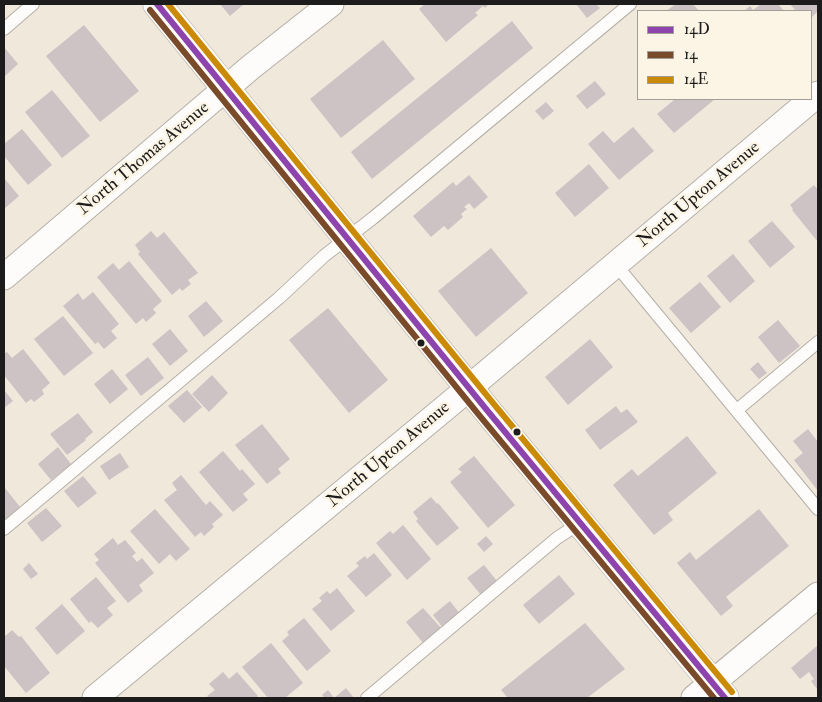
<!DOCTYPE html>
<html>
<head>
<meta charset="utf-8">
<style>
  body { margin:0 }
  #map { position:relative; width:822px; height:702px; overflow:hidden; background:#f0e8db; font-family:"IM FELL Double Pica",serif }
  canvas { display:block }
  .frame { position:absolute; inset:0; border:5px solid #1c1c1c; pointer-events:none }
  .legend { position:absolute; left:637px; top:10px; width:175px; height:90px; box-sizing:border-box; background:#fcf5e5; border:1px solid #a29e95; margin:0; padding:6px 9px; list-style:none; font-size:15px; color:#1c1c1c }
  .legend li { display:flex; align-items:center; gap:10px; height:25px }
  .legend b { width:25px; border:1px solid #a29e95 }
</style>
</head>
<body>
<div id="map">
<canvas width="822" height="702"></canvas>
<div class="frame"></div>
<ul class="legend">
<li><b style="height:6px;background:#8e44ad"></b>14D</li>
<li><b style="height:6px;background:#7a4b2a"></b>14</li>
<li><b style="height:6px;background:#cb8a06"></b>14E</li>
</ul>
</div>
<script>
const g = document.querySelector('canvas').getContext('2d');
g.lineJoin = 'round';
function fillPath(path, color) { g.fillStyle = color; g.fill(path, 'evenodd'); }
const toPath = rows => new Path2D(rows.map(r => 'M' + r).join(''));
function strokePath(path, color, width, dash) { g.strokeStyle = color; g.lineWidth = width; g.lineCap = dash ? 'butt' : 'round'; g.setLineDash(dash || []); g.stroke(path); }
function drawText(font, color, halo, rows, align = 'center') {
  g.font = font + ' "IM FELL Double Pica",serif'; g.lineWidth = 5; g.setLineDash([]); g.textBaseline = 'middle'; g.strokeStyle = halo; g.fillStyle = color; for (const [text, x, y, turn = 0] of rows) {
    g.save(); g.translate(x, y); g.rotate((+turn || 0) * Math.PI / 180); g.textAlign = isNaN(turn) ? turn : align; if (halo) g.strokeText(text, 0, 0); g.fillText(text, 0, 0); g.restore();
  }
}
const building = toPath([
  [220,4,244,4,230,16],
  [425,4,489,4,485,8,483,6,475,13,478,15,446,42,419,9],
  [576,4,596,4,600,8,587,18],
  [676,4,693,4,699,11,666,11],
  [761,4,778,4,784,11,744,11,750,6,753,10],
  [790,4,818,4,818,11,811,18,811,11,796,11],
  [512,21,533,48,372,179,351,152],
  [84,25,139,91,100,122,46,56],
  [383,40,415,79,341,138,310,99],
  [4,47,18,64,4,77],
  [595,81,606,94,587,109,576,96],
  [52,90,90,136,62,158,25,112],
  [674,99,715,99,674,133,657,114,674,100],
  [546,102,554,111,543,120,535,111],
  [633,127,654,151,619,180,588,144,603,131,614,143],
  [22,129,52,165,28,185,4,156,4,144],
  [589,164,609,188,575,217,555,193],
  [469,175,488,197,474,209,469,203,464,207,467,209,461,214,463,217,448,230,444,226,431,237,413,216,453,182,456,186],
  [4,178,19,196,4,209],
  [814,185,818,190,818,242,792,210,793,209,790,205],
  [772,221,795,247,770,268,748,241],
  [151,231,157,238,164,232,198,273,188,280,191,284,182,291,180,288,172,295,138,254,140,252,135,245],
  [491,248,528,293,476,337,438,291],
  [733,254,755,281,730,303,707,276],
  [129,261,162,301,153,309,156,313,146,322,143,318,136,324,97,277,113,263,119,270],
  [700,282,721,307,691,333,669,308],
  [93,292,119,324,111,331,117,338,104,349,98,342,95,344,63,306,78,293,83,300],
  [206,301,223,321,204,337,188,316],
  [328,308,388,380,349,413,289,340],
  [63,316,93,353,64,376,34,339],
  [778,320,800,346,779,363,758,337],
  [170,329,188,351,170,366,152,344],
  [590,339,613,367,568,405,545,377],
  [23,349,50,383,42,390,44,394,34,402,31,399,26,403,4,375,4,354,7,352,12,358],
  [148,357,164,378,141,396,125,375],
  [758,362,767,373,759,379,750,369],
  [112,369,128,389,110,404,94,384],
  [212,375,228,393,209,412,192,394],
  [4,390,13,401,4,408],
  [187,390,202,407,184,423,168,406],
  [616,406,621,413,627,409,638,422,600,450,585,430],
  [78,413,93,432,85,439,86,440,67,455,50,434],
  [262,424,290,459,278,469,281,473,267,484,235,445],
  [808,429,818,442,818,491,794,460,803,453,793,441],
  [687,436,717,473,668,513,673,520,654,535,613,485,632,469,638,476],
  [58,447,71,464,51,480,38,464],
  [223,451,240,471,242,469,255,484,243,494,248,500,233,512,199,472],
  [120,453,129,467,109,480,100,466],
  [474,456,515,505,488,528,450,482,462,472,458,469],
  [181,475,206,505,210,501,223,515,212,524,214,527,204,536,201,532,195,537,164,500,177,490,172,483],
  [83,476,97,493,78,508,64,491],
  [5,488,20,507,4,520,4,489],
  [431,497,437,504,438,503,459,528,437,546,416,521,418,519,413,512],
  [46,508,62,526,42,542,27,523],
  [155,509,190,549,176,561,170,554,159,564,130,531],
  [759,509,789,546,726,597,733,606,721,616,677,563,690,552,696,560],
  [403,525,431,559,407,580,376,543,390,531,393,534],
  [486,536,493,544,484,552,477,544],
  [113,538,118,545,125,540,136,553,132,556,137,562,142,558,154,573,139,585,143,591,128,603,95,563,99,560,94,554],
  [374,553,392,575,366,597,347,576,359,566,356,563,365,556,367,559],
  [29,563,38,574,31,579,23,569],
  [484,565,497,581,481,595,467,578],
  [559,575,575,594,539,624,523,605],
  [96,577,116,601,107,608,113,615,98,628,91,621,89,623,70,599],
  [337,588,355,611,331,631,312,609,322,601,319,598,327,591,330,594],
  [450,601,460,614,443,628,433,615],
  [62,604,85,631,57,655,35,628],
  [423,608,441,628,423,643,406,622],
  [304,618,331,651,307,671,282,641,289,635,287,632],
  [585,623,625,669,587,698,508,698,501,690],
  [12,630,19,637,21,636,50,673,26,693,4,666,4,637],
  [271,643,303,683,285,698,268,698,242,667],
  [818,645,818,688,817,689,811,681,814,679,809,672,800,679,791,668],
  [223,672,229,679,237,672,258,696,256,698,209,698,207,696,215,690,209,684],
  [346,688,354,698,325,698,322,695,328,690,334,698]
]);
const service = toPath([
  [4,29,33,4],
  [616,265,818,509],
  [737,410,818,342],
  [4,529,279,298,324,256,373,218,630,4],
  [367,698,557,538,580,523]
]);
const minor = toPath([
  [4,277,251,67,331,4],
  [95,698,445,408,818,94],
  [694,698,818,595]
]);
const tertiary = toPath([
  [157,4,486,409,725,698]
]);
const bus1 = toPath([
  [157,4,486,409,725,698]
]);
const bus2 = toPath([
  [150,10,479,415,714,698]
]);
const bus3 = toPath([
  [168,4,493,403,732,692]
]);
const markers = [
  [421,343,4.5,"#1c1c1c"],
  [517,432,4.5,"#1c1c1c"]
];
const streetNames = [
  ["North Thomas Avenue",144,159,-40],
  ["North Upton Avenue",699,195,-40],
  ["North Upton Avenue",389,455,-40]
];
fillPath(building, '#cdc2c4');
strokePath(service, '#b5b0a8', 14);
strokePath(minor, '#b5b0a8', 27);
strokePath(tertiary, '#b5b0a8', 29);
strokePath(service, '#fdfcfa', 12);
strokePath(minor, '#fdfcfa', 25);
strokePath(tertiary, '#fdfcfa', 28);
strokePath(bus1, '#8e44ad', 6);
strokePath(bus2, '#7a4b2a', 6);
strokePath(bus3, '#cb8a06', 6);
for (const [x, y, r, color] of markers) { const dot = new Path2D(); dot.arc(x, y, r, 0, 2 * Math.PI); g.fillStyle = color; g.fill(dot); strokePath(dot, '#fcf5e5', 2); }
drawText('18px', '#1c1c1c', '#fcf5e5', streetNames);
</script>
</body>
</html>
